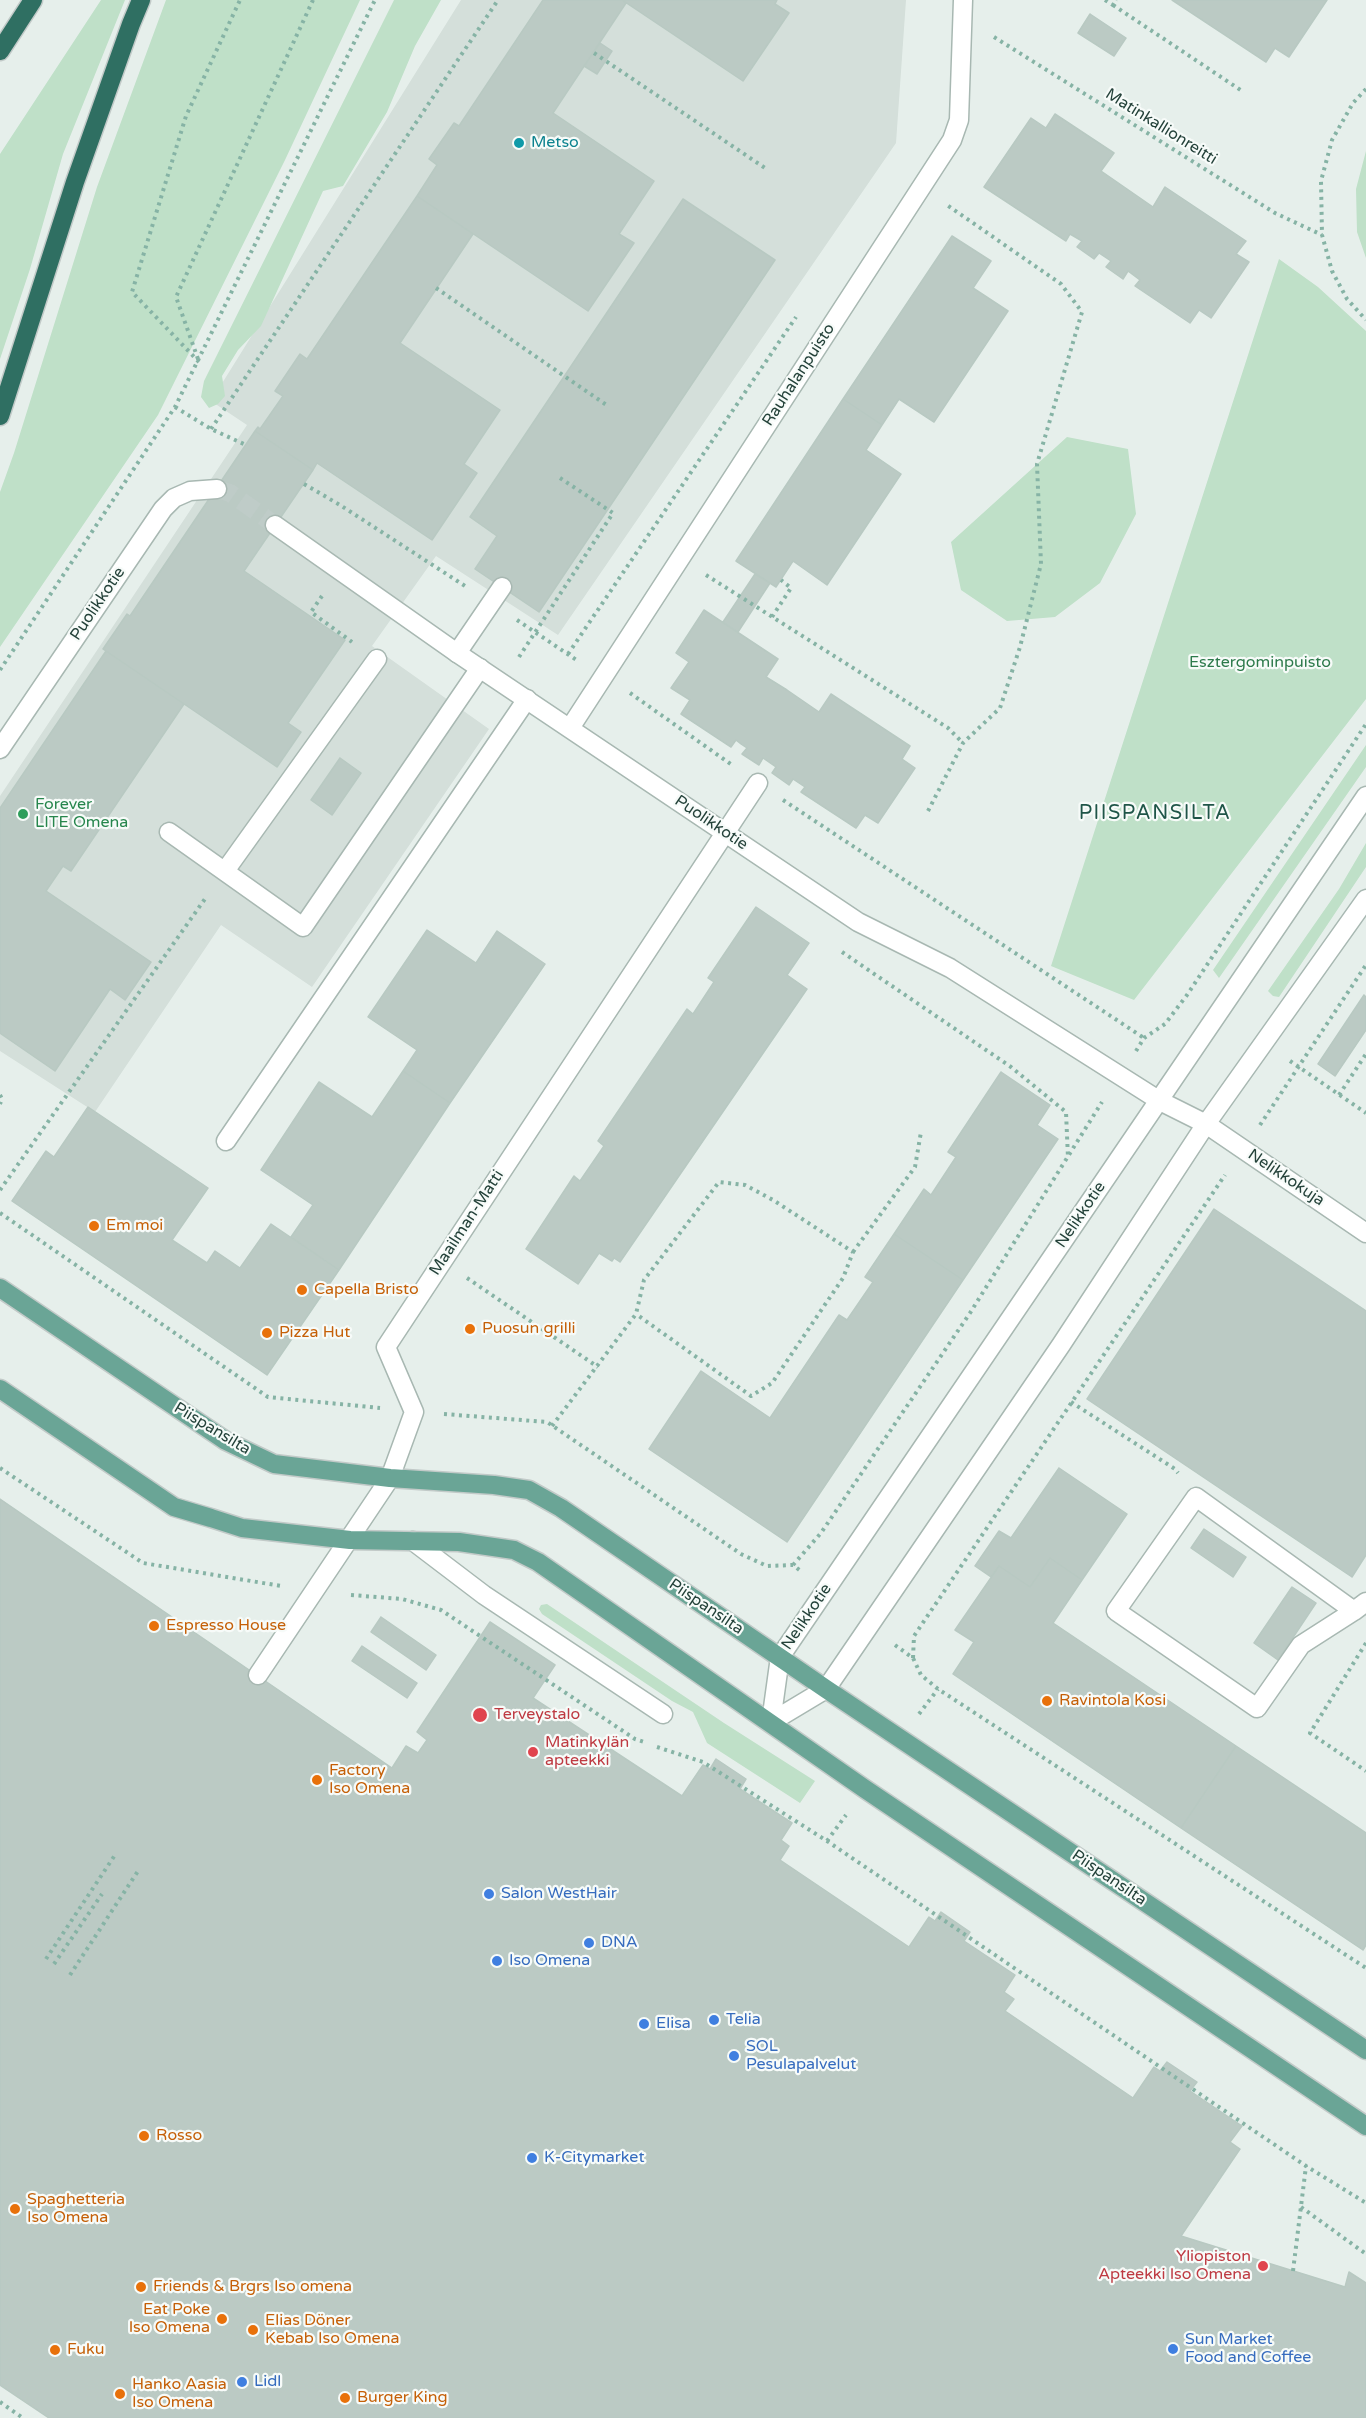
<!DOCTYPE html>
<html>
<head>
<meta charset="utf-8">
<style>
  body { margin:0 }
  canvas { display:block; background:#e6efeb }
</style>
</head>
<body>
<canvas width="1366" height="2418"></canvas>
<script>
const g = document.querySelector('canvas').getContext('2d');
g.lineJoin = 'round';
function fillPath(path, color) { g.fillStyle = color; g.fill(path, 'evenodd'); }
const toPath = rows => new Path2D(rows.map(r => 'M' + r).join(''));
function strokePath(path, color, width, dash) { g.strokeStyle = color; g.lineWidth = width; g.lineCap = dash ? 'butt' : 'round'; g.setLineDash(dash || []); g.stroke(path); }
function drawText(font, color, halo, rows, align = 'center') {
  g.font = font + ' "Varela Round",sans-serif'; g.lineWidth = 4.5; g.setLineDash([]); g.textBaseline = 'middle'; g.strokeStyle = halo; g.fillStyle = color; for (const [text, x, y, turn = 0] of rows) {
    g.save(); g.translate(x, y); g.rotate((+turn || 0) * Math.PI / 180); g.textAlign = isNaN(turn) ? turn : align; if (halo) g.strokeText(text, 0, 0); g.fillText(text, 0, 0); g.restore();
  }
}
const built = toPath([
  [461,0,906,0,896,143,558,635,436,556,372,646,489,729,312,987,221,925,95,1112,0,1051,0,796,247,425,211,401]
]);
const green = toPath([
  [101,0,125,0,63,154,30,269,0,359,0,154],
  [166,0,360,0,285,160,158,415,0,647,0,492,14,453,97,187],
  [394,0,441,0,415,46,387,112,343,186,323,191,261,326,238,350,222,376,225,396,218,404,209,408,201,397,204,381],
  [1366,151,1366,258,1357,232,1356,189],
  [1279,259,1318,287,1366,331,1366,699,1134,1000,1051,966],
  [1067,437,1128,449,1136,514,1100,583,1055,617,1007,621,961,590,951,542],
  [1366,745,1366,767,1219,978,1213,970],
  [1366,843,1366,867,1279,997,1273,996,1268,991,1339,889],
  [547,1604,724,1723,815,1781,800,1803,707,1743,693,1712,672,1701,542,1614,539,1609,541,1605]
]);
const building = toPath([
  [543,0,622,0,626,3,553,113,654,181,619,234,634,243,588,311,417,196,437,165,429,159,454,123,459,126,543,0],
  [622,0,777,0,775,4,789,13,743,81,622,0],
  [1172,0,1327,0,1289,57,1275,48,1266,62,1172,0],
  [1090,14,1126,38,1114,56,1078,33,1090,14],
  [600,43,612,51,597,74,584,66,600,43],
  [1055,114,1114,153,1101,171,1153,207,1165,187,1246,241,1236,254,1249,262,1211,318,1199,310,1190,323,1135,286,1140,280,1128,271,1123,279,1106,267,1111,261,1099,253,1094,259,1077,247,1082,241,1070,234,1066,241,984,187,1031,118,1046,128,1055,114],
  [417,196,473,234,400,343,500,410,464,464,477,473,432,540,317,463,313,470,255,431,258,427,260,429,283,396,275,391,300,354,307,359,417,196],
  [683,199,775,260,539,612,475,569,497,536,470,517,683,199],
  [952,236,991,261,973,288,1008,311,934,422,899,399,882,425,843,399,952,236],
  [843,399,882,425,866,450,901,474,827,585,793,561,776,587,736,561,843,399],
  [255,431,313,470,244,571,345,640,288,723,301,732,277,767,103,649,127,614,130,616,255,431],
  [755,574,770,583,738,632,723,622,755,574],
  [704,610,778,659,766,677,787,690,819,712,831,694,910,746,902,759,915,768,878,823,865,815,856,828,801,792,805,787,793,779,789,785,772,773,776,767,763,758,759,765,742,754,747,748,741,744,736,740,731,747,681,714,690,700,671,688,689,662,676,653,704,610],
  [106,651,184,704,71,871,63,866,46,891,151,962,125,1000,110,989,55,1071,0,1033,0,808,106,651],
  [340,758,361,773,332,815,311,800,340,758],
  [756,907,809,943,787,975,807,989,620,1262,614,1258,612,1261,599,1253,578,1284,526,1249,574,1176,580,1181,604,1146,598,1141,687,1009,693,1014,714,982,708,978,756,907],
  [427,930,476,963,497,931,545,964,450,1103,403,1071,417,1050,368,1017,427,930],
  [1364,995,1366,997,1366,1030,1335,1076,1318,1064,1364,995],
  [403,1071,450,1103,339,1270,291,1237,313,1205,261,1170,319,1082,372,1117,403,1071],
  [1001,1072,1050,1105,1037,1125,1058,1139,963,1280,894,1234,924,1189,931,1195,956,1157,948,1152,1001,1072],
  [88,1107,208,1188,172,1240,207,1263,215,1251,240,1268,271,1224,339,1270,267,1375,12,1201,46,1151,54,1157,88,1107],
  [1214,1209,1366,1311,1366,1555,1352,1577,1087,1399,1214,1209],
  [894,1234,963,1280,787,1542,649,1449,701,1371,770,1418,839,1315,847,1320,873,1282,865,1277,894,1234],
  [1059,1468,1127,1514,1082,1580,1050,1558,1030,1587,999,1566,991,1577,975,1566,999,1531,1011,1538,1059,1468],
  [0,1499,392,1768,406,1746,418,1753,427,1740,417,1732,490,1622,555,1665,533,1698,682,1796,703,1765,710,1769,716,1759,746,1779,740,1789,792,1823,781,1840,789,1846,780,1860,909,1947,929,1917,935,1921,941,1912,970,1932,964,1941,1015,1975,1004,1992,1014,1999,1005,2011,1133,2098,1154,2067,1160,2071,1167,2062,1197,2082,1190,2091,1242,2126,1230,2142,1240,2149,1181,2236,1345,2287,1349,2272,1366,2283,1366,2418,49,2418,0,2385,0,1499],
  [1204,1529,1246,1557,1233,1577,1191,1548,1204,1529],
  [1050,1558,1082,1580,1053,1623,1236,1746,1181,1828,953,1674,974,1642,955,1630,999,1566,1030,1587,1050,1558],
  [1292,1587,1316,1603,1278,1660,1254,1643,1292,1587],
  [381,1617,436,1655,426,1670,371,1632,381,1617],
  [362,1646,417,1683,407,1698,352,1661,362,1646],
  [1236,1746,1366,1833,1366,1945,1363,1950,1181,1828,1236,1746]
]);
const streetTunnel = toPath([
  [217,489,230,493,275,525]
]);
const path = toPath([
  [1105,0,1113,5,1116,0],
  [1113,5,1242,91],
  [994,37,1275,213,1322,235],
  [594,53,768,170],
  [1366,89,1353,103,1332,140,1321,181,1322,235,1332,271,1347,299,1366,320],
  [436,288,608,406],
  [198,359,176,297,313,0],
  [199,362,132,292,186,116,240,0],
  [175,407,211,429,246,445],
  [211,429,498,0],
  [304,484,340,505,465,586],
  [706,575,948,728,963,743],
  [322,596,311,612,352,642],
  [772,617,791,588,781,580],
  [517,620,578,661],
  [568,654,796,317],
  [519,657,613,513,560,478],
  [0,670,175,407,375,0],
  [630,693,732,765],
  [783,800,1144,1038],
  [928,811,963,743,1000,708,1020,647,1041,564,1037,464,1082,312,1061,284,947,205],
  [842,952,1011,1067,1066,1112,1068,1158],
  [1136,1051,1144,1038,1165,1024,1187,995,1366,724],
  [1290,1061,1366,1113],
  [0,1095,2,1099,0,1104],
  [1339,1095,1366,1054],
  [1260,1125,1366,965],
  [0,1190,207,896],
  [0,1213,268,1397,380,1408],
  [853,1252,915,1167,921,1132],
  [467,1278,598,1367],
  [1071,1402,1175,1469,1178,1473],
  [444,1414,547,1422,741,1554,767,1566,793,1565,802,1572],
  [552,1426,636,1314,644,1280,719,1182,745,1185,773,1200,853,1252,843,1278,772,1383,751,1396,636,1314],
  [0,1468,143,1563,281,1586],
  [793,1565,821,1533,970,1313,1102,1102],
  [351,1595,402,1599,441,1610,635,1739,647,1743],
  [1366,1643,1310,1733,1366,1771],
  [895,1645,913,1658,921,1675,938,1689,1366,1968],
  [913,1658,914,1636,1225,1175],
  [919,1714,938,1689],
  [657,1747,703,1762,827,1841,1306,2166,1366,2203],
  [827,1841,846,1815],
  [46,1959,115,1855],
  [54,1964,102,1894],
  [70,1975,138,1871],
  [1301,2207,1366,2254],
  [1293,2271,1306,2166],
  [0,2402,23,2418]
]);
const lane = toPath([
  [457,653,502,587],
  [169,832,303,927,480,668],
  [225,871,377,659],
  [226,1141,527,699],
  [413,1541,484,1595,663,1714],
  [1354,1611,1196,1497,1116,1611,1257,1708,1301,1645,1354,1611,1366,1602]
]);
const street = toPath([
  [275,525,457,653,858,922,950,968,1160,1101,1206,1124,1366,1233],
  [570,728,952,140,959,120,963,0],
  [0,749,163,509,174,498,190,491,217,489],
  [258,1675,390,1478,414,1412,386,1347,758,783],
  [771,1722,780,1657,1366,796],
  [771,1722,826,1689,1061,1345,1206,1124,1366,899]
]);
const primary = toPath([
  [0,1288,226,1441,274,1464,390,1478,494,1485,529,1490,561,1508,826,1689,1366,2050],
  [0,1389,174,1507,211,1518,242,1528,350,1540,459,1542,514,1550,538,1562,865,1789,1366,2126]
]);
const highway = toPath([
  [0,51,33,0],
  [0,416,75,182,131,24,141,0]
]);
const markers = [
  [519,143,6,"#0f9aa8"],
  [23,814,6,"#2e9e5b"],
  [94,1226,6,"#e8710a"],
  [302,1290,6,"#e8710a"],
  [470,1329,6,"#e8710a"],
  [267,1333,6,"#e8710a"],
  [154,1626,6,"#e8710a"],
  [1047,1701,6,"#e8710a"],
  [480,1715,8,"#e0444e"],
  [533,1752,6,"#e0444e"],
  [317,1780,6,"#e8710a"],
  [489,1894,6,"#3f7fe0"],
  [589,1943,6,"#3f7fe0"],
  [497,1961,6,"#3f7fe0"],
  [714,2020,6,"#3f7fe0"],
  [644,2024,6,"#3f7fe0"],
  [734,2056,6,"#3f7fe0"],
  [144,2136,6,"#e8710a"],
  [532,2158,6,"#3f7fe0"],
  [15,2209,6,"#e8710a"],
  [1263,2266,6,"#e0444e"],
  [141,2287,6,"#e8710a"],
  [222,2319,6,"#e8710a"],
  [253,2330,6,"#e8710a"],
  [1173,2349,6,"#3f7fe0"],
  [55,2350,6,"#e8710a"],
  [242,2382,6,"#3f7fe0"],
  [120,2394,6,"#e8710a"],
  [345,2398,6,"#e8710a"]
];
const streetNames = [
  ["Matinkallionreitti",1161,127,32],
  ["Rauhalanpuisto",799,375,-57],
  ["Puolikkotie",98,604,-56],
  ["Puolikkotie",711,823,34],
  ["Nelikkokuja",1286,1178,34],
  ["Nelikkotie",1081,1215,-56],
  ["Maailman-Matti",467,1223,-57],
  ["Piispansilta",212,1429,31],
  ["Piispansilta",706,1607,34],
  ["Nelikkotie",807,1617,-56],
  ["Piispansilta",1109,1878,34]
];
const cultureNames = [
  ["Metso",531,143]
];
const parkNames = [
  ["Esztergominpuisto",1260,663]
];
const leisureNames = [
  ["Forever",35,805],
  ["LITE Omena",35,823]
];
const foodNames = [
  ["Em moi",106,1226],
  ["Capella Bristo",314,1290],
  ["Puosun grilli",482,1329],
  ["Pizza Hut",279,1333],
  ["Espresso House",166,1626],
  ["Ravintola Kosi",1059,1701],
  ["Factory",329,1771],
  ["Iso Omena",329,1789],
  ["Rosso",156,2136],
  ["Spaghetteria",27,2200],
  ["Iso Omena",27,2218],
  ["Friends & Brgrs Iso omena",153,2287],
  ["Eat Poke",210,2310,"right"],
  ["Iso Omena",210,2328,"right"],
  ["Elias Döner",265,2321],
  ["Kebab Iso Omena",265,2339],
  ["Fuku",67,2350],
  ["Hanko Aasia",132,2385],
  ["Iso Omena",132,2403],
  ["Burger King",357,2398]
];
const healthNames = [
  ["Terveystalo",494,1715],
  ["Matinkylän",545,1743],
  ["apteekki",545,1761],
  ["Yliopiston",1251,2257,"right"],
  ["Apteekki Iso Omena",1251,2275,"right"]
];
const shopNames = [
  ["Salon WestHair",501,1894],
  ["DNA",601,1943],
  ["Iso Omena",509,1961],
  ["Telia",726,2020],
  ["Elisa",656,2024],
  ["SOL",746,2047],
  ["Pesulapalvelut",746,2065],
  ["K-Citymarket",544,2158],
  ["Sun Market",1185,2340],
  ["Food and Coffee",1185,2358],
  ["Lidl",254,2382]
];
const quarterNames = [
  ["PIISPANSILTA",1155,814]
];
fillPath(built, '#d4dfda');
fillPath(green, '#bfe0c8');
fillPath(building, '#bbcac4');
strokePath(building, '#b8c9c2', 1.5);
strokePath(streetTunnel, '#bfccc8', 18, [18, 9]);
strokePath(lane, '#a8b8b2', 21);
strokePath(street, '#a8b8b2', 21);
strokePath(primary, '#c2cac8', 21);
strokePath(highway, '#c2cac8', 21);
strokePath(path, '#86b3a5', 4, [3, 4.5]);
strokePath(lane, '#fff', 18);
strokePath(street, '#fff', 18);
strokePath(primary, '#6aa596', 18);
strokePath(highway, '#2f6f62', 18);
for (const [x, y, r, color] of markers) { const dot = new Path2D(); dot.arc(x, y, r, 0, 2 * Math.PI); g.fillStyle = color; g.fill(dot); strokePath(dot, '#f7fbf9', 2); }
drawText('16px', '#24423a', '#f7fbf9', streetNames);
drawText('16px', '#0d838f', '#f7fbf9', cultureNames, 'left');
drawText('16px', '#2d7a4b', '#f7fbf9', parkNames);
drawText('16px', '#27864d', '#f7fbf9', leisureNames, 'left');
drawText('16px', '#c56008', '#f7fbf9', foodNames, 'left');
drawText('16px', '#be3a42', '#f7fbf9', healthNames, 'left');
drawText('16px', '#366cbe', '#f7fbf9', shopNames, 'left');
g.letterSpacing = '1.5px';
drawText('20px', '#1f5548', '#f7fbf9', quarterNames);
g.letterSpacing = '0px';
</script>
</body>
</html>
